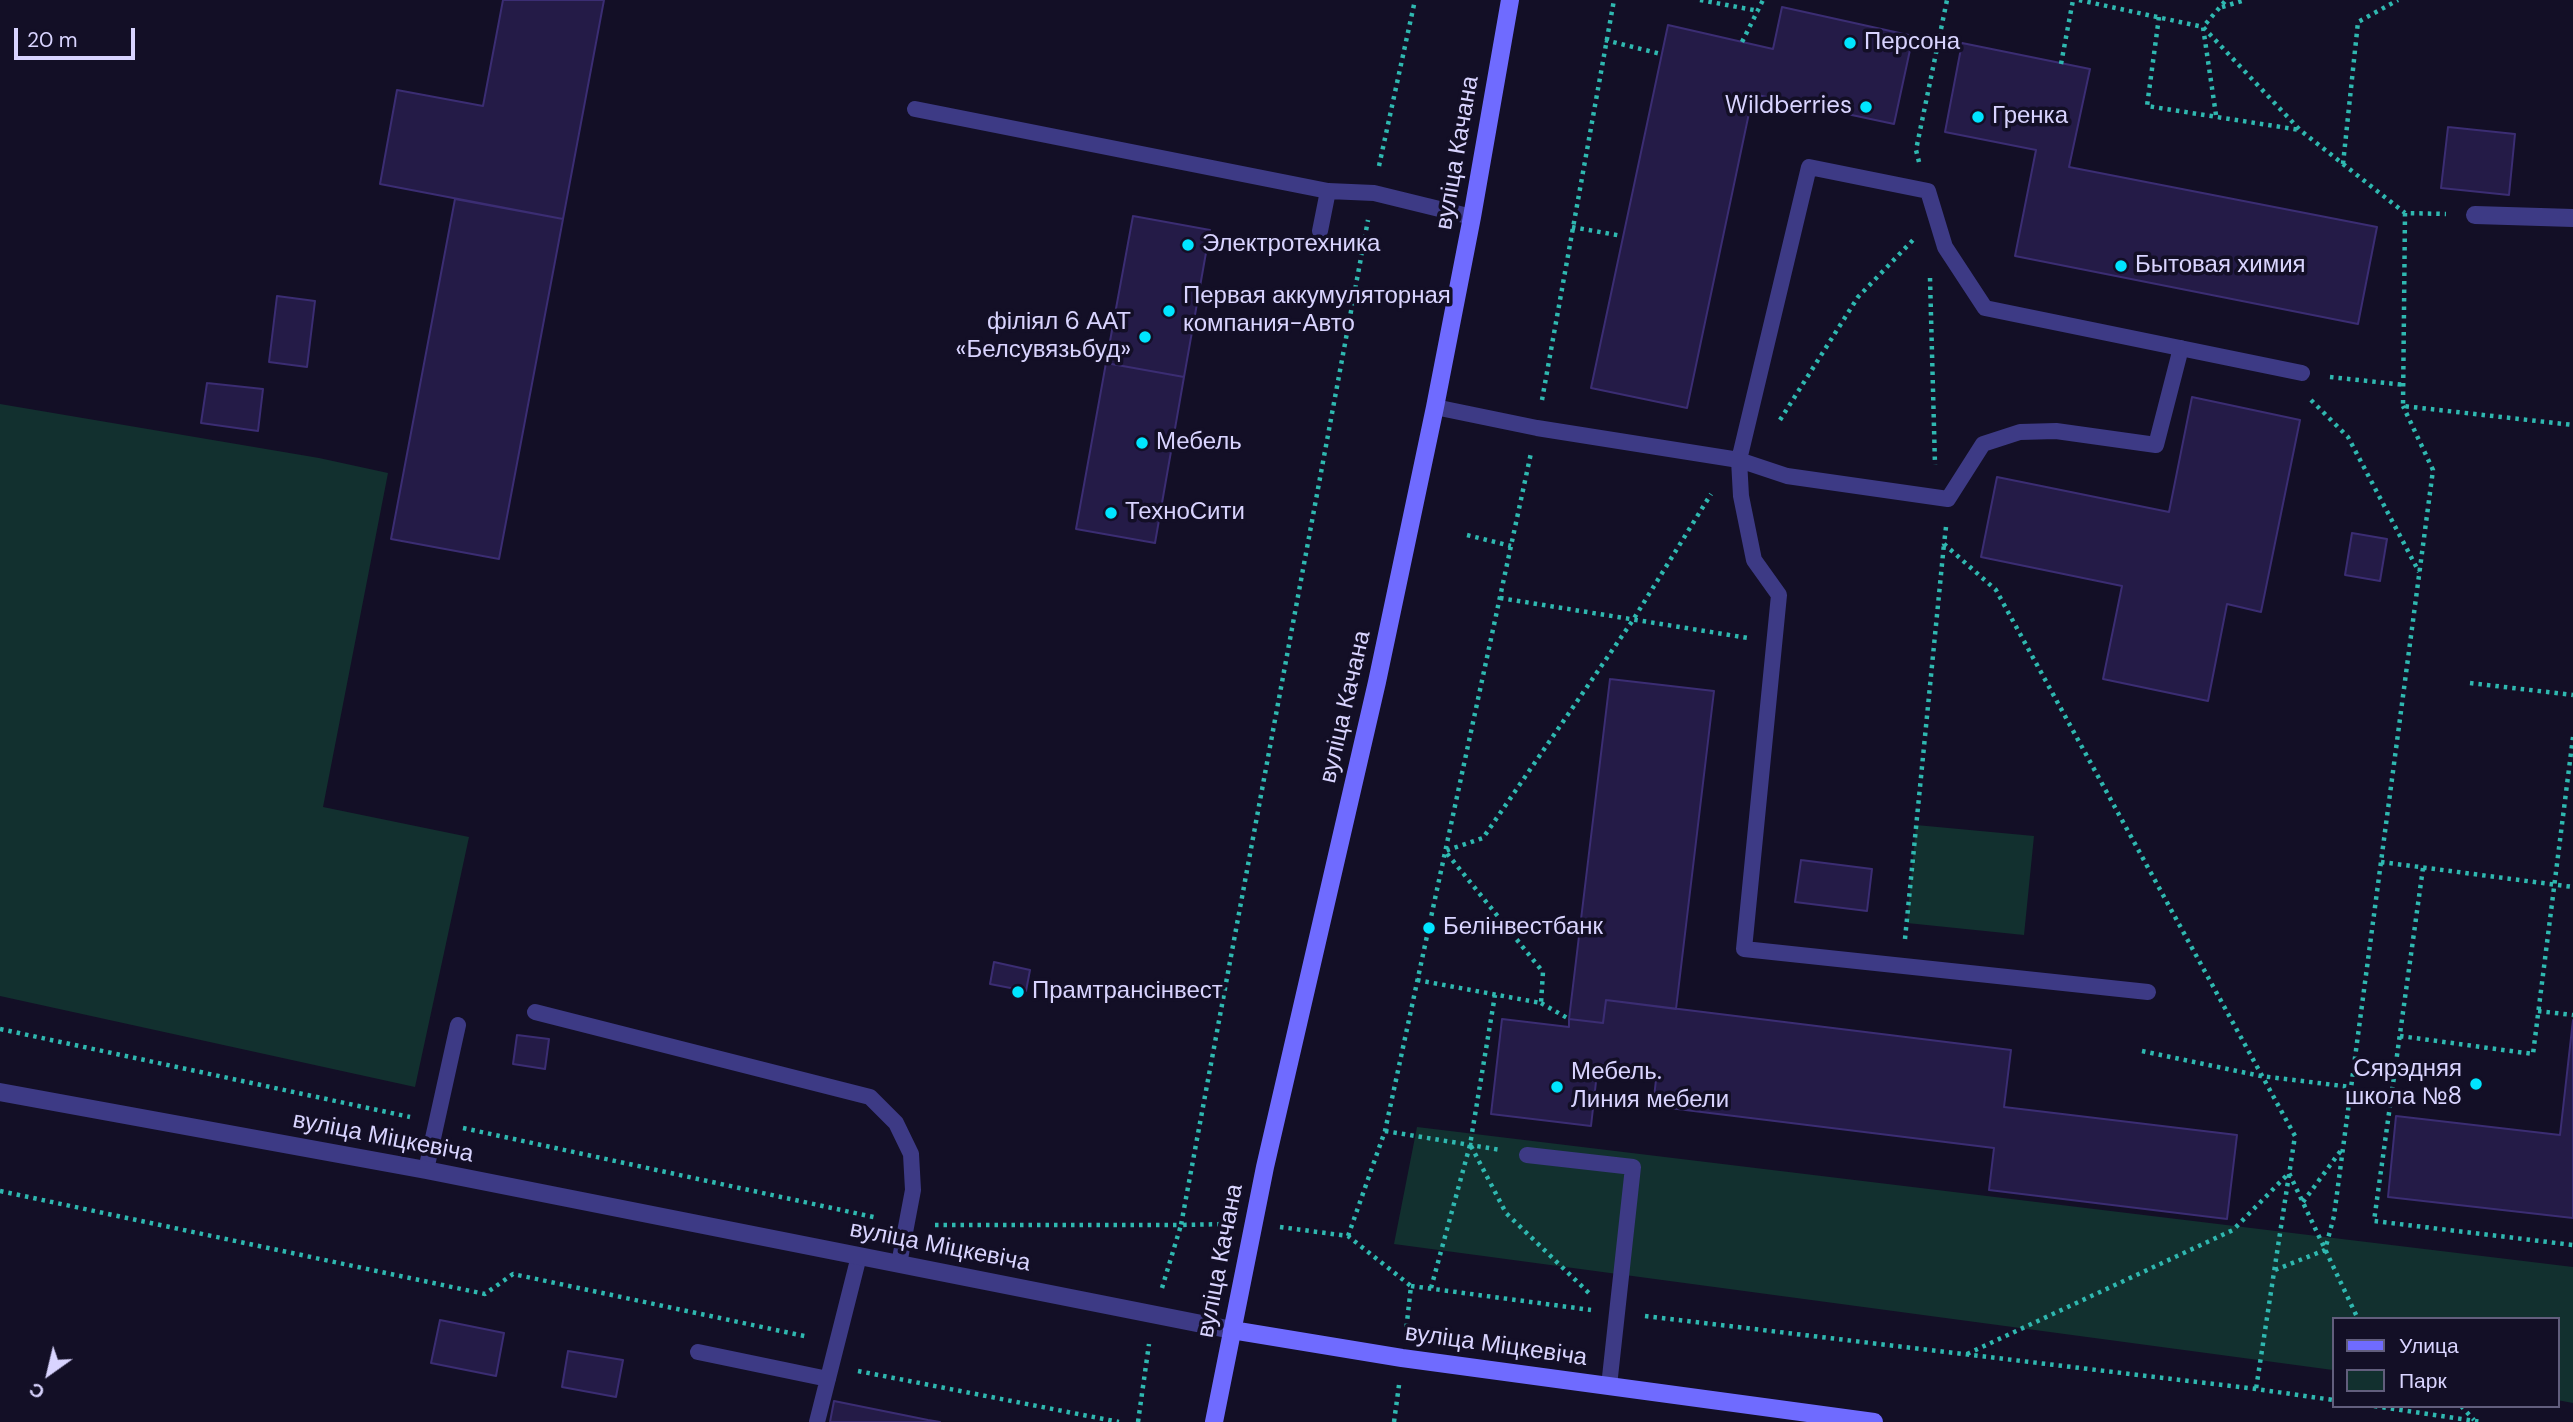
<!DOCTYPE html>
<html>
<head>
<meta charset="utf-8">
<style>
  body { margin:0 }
  #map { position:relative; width:2573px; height:1422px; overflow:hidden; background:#130f26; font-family:"DM Sans",sans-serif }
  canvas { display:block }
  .legend { position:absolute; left:2332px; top:1317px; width:228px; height:91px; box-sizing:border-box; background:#130f26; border:2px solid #625e7d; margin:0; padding:9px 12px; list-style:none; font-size:21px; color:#d9d4ff }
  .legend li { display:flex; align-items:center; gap:14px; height:35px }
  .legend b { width:35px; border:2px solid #625e7d }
  .north { position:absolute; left:14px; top:1338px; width:70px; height:70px; -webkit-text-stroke:5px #130f26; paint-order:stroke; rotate:214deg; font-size:19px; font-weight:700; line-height:28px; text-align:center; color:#d9d4ff }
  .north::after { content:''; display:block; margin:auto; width:24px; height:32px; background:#d9d4ff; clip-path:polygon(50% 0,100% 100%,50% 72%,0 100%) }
  .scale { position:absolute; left:14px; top:28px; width:121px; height:32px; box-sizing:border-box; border:4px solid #d9d4ff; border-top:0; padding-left:9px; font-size:21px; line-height:24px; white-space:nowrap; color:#d9d4ff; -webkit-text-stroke:5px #130f26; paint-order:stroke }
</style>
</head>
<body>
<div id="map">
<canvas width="2573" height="1422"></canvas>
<ul class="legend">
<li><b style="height:9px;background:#6f6bff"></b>Улица</li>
<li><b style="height:19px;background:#12302f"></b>Парк</li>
</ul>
<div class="north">С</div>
<div class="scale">20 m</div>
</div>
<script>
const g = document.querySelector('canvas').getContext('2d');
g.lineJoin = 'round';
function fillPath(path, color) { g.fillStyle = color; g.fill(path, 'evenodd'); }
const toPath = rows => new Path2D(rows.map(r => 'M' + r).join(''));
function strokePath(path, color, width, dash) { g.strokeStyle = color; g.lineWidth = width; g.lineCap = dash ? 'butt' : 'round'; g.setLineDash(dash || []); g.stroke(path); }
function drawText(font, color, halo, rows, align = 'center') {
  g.font = font + ' "DM Sans",sans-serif'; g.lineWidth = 7; g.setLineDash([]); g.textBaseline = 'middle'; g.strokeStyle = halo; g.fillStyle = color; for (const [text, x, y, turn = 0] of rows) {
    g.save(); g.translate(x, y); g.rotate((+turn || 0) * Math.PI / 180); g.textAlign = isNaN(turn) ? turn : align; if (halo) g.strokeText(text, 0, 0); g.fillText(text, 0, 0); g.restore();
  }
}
const green = toPath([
  [0,404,319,458,388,473,323,807,469,837,415,1087,0,996],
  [1916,825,2034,836,2024,935,1907,923],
  [1417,1127,2573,1267,2573,1403,2557,1400,2557,1319,2333,1319,2333,1370,1394,1244]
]);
const building = toPath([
  [503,0,604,0,563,219,380,184,397,90,483,106,503,0],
  [1782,7,1913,36,1894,124,1753,94,1687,408,1591,388,1668,25,1773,49,1782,7],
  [1962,43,2090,69,2069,167,2377,227,2358,324,2015,256,2036,150,1945,132,1962,43],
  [2448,127,2515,134,2509,195,2441,188,2448,127],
  [455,199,563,219,499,559,391,539,455,199],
  [1133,216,1210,230,1184,377,1106,363,1133,216],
  [277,296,315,301,307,367,269,362,277,296],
  [1106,363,1184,377,1155,543,1076,529,1106,363],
  [207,383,263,389,258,431,201,423,207,383],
  [2192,397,2300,420,2261,612,2227,604,2208,701,2103,679,2122,586,1981,557,1997,477,2169,512,2192,397],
  [2352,533,2387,539,2380,581,2345,575,2352,533],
  [1610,679,1714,691,1676,1009,1606,1000,1603,1023,1569,1019,1610,679],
  [1801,860,1872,869,1867,911,1795,902,1801,860],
  [994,962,1030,970,1026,991,990,984,994,962],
  [1606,1000,2011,1050,2004,1107,2237,1135,2227,1219,1989,1190,1994,1148,1653,1106,1657,1071,1598,1064,1591,1126,1491,1114,1502,1019,1569,1027,1569,1019,1603,1023,1606,1000],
  [2573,1020,2573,1218,2388,1197,2396,1116,2560,1135,2573,1020],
  [517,1035,549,1039,545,1069,513,1064,517,1035],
  [440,1320,504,1333,496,1376,431,1363,440,1320],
  [568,1351,623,1360,616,1397,562,1387,568,1351],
  [834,1401,928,1420,940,1422,830,1422,834,1401]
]);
const path = toPath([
  [1700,0,1759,11],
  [2079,0,2203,27,2300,130,2405,213,2446,214],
  [2222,7,2245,0],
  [2159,17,2147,106,2300,130],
  [1605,40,1661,54],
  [1742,42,1763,0],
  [2061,64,2073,0],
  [2216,115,2203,27,2226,0],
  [1919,162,1916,150,1947,0],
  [2343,164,2358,22,2398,0],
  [1379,166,1415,0],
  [2405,213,2403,406,2573,425],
  [1572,227,1622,236],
  [1930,278,1935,465],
  [2330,377,2405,385],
  [1542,400,1614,0],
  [2311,400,2348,437,2419,572],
  [1780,420,1858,297,1914,239],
  [1946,527,1944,544,1996,590,2295,1136,2256,1389],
  [1467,535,1511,546],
  [1500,598,1748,638],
  [2470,683,2573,695],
  [2381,862,2573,887],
  [2423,868,2374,1221,2573,1245],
  [1905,939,1944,544],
  [1417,980,1541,1003,1543,972,1445,851,1483,838,1633,620,1711,494],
  [1541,1003,1569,1019],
  [2538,1011,2573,1015],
  [0,1029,410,1117],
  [2400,1036,2533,1054,2573,737],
  [2142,1051,2261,1076,2351,1087],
  [463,1128,878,1218],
  [1385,1131,1501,1150],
  [1471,1146,1506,1213,1591,1295],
  [0,1191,485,1294,513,1274,809,1337],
  [2303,1202,2342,1149],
  [935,1225,1181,1225,1368,220],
  [1280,1227,1348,1236,1411,1286,1406,1331],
  [1348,1236,1385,1131,1531,453],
  [2275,1270,2325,1250,2334,1216,2433,470,2403,406],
  [1411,1286,1591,1310],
  [1162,1288,1181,1225,1226,1224],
  [1431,1288,1470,1145,1495,995],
  [1645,1316,2256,1389,2333,1400],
  [1967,1354,2233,1230,2289,1173,2358,1319],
  [858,1371,1119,1422],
  [2374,1406,2482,1422],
  [2461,1406,2474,1420],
  [1138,1422,1149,1344],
  [1394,1422,1399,1385]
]);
const lane = toPath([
  [915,109,1328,191,1374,193,1472,217],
  [1320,231,1328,191],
  [1435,407,1537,428,1739,460,1809,167,1928,191,1945,247,1985,308,2302,373],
  [2148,992,1744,949,1779,595,1754,560,1741,496,1739,460,1787,476,1948,499,1983,444,2020,432,2056,431,2156,445,2181,348],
  [535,1012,870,1097,896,1123,911,1154,913,1190,899,1264],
  [1527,1155,1633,1167,1609,1386],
  [426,1170,458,1025],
  [698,1352,828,1379],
  [817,1422,859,1256]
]);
const street = toPath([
  [2475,215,2573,218],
  [0,1092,426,1170,1232,1330]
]);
const secondary = toPath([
  [1232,1330,1402,1358,1874,1422],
  [1214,1422,1265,1167,1377,682,1435,407,1472,217,1510,0]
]);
const markers = [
  [1850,43,7,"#00e5ff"],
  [1866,107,7,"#00e5ff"],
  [1978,117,7,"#00e5ff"],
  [1188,245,7,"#00e5ff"],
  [2121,266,7,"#00e5ff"],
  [1169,311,7,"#00e5ff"],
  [1145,337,7,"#00e5ff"],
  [1142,443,7,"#00e5ff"],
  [1111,513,7,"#00e5ff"],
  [1429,928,7,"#00e5ff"],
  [1018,992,7,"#00e5ff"],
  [2476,1084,7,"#00e5ff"],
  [1557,1087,7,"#00e5ff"]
];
const poiNames = [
  ["Персона",1864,43],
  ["Wildberries",1852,107,"right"],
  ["Гренка",1992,117],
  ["Электротехника",1202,245],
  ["Бытовая химия",2135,266],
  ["Первая аккумуляторная",1183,297],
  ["компания-Авто",1183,325],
  ["філіял 6 ААТ",1131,323,"right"],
  ["«Белсувязьбуд»",1131,351,"right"],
  ["Мебель",1156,443],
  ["ТехноСити",1125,513],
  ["Белінвестбанк",1443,928],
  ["Прамтрансінвест",1032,992],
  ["Сярэдняя",2462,1070,"right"],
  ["школа №8",2462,1098,"right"],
  ["Мебель.",1571,1073],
  ["Линия мебели",1571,1101]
];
const streetNames = [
  ["вуліца Качана",1458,153,-80],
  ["вуліца Качана",1346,707,-77],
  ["вуліца Міцкевіча",383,1138,11],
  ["вуліца Міцкевіча",940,1247,11],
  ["вуліца Качана",1221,1261,-79],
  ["вуліца Міцкевіча",1496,1346,8]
];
fillPath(green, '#12302f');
fillPath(building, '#241b47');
strokePath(building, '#3b2d73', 2);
strokePath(path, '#2fb8b0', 4.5, [3.5, 5]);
strokePath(lane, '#3d3a85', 16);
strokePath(street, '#3d3a85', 18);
strokePath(secondary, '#6f6bff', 18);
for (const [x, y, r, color] of markers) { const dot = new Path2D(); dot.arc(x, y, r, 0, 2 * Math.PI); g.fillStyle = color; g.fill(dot); strokePath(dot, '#130f26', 2.5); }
drawText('24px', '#d9d4ff', '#130f26', poiNames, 'left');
drawText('24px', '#d9d4ff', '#130f26', streetNames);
</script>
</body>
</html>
